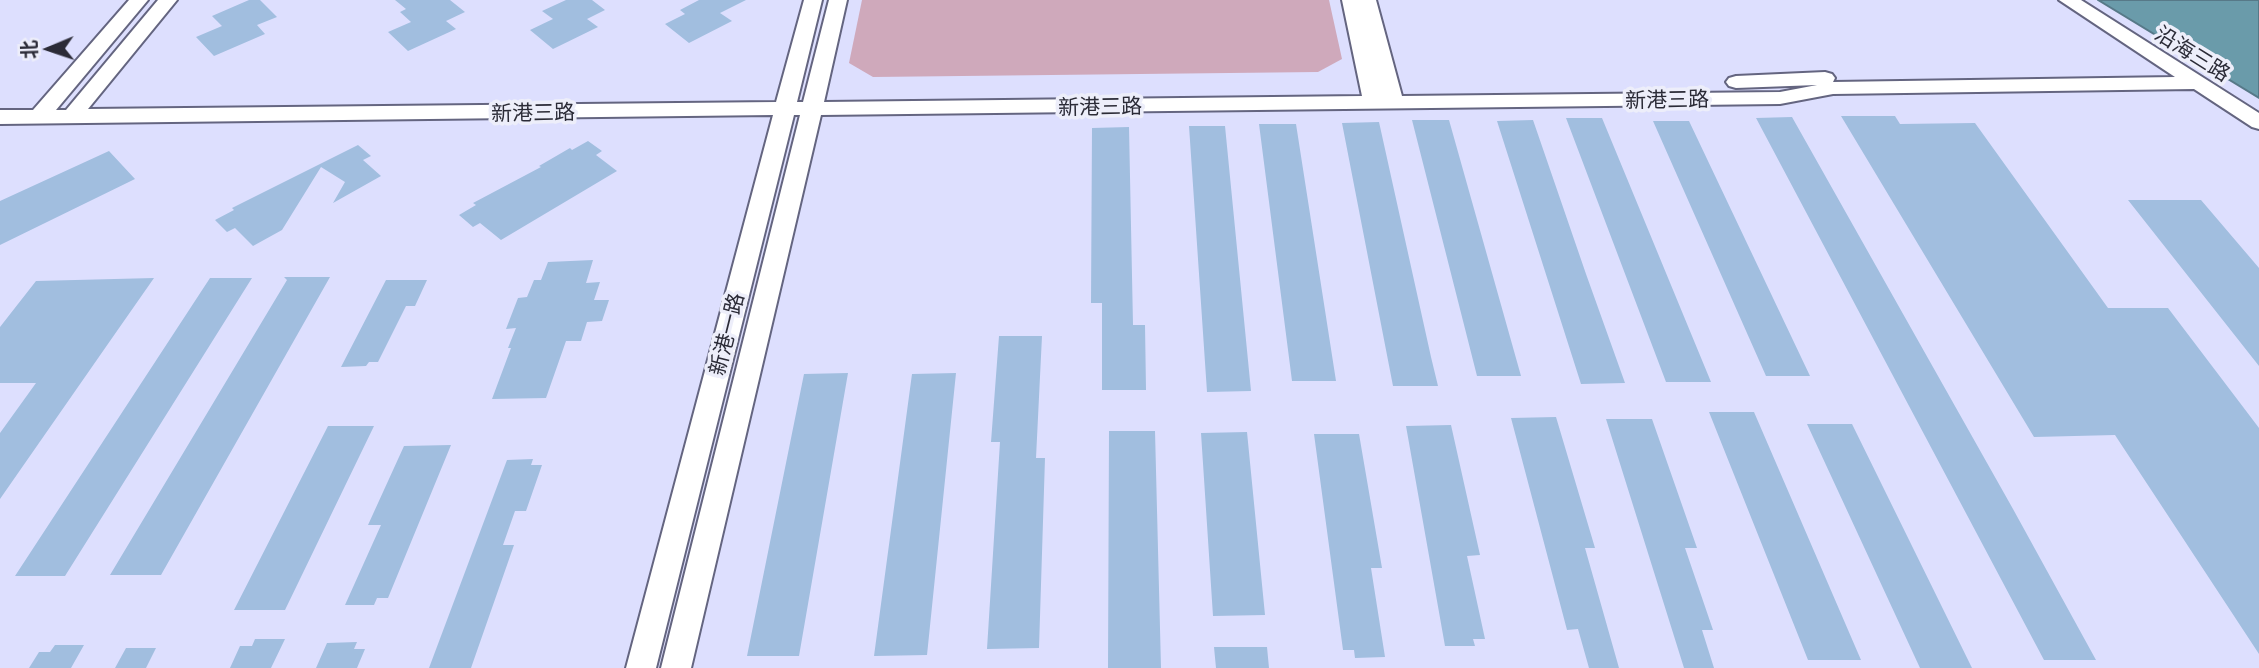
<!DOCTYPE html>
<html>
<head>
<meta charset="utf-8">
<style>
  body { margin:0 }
  #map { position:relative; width:2259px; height:668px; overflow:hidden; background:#dddffe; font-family:Georgia,"Noto Sans SC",serif }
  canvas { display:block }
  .north { position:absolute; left:14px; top:14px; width:70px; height:70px; -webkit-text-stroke:5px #edeefa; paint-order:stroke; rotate:268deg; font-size:19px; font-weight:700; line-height:28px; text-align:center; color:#2b2b37 }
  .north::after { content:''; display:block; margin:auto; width:24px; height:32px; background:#2b2b37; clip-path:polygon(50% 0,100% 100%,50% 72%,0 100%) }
</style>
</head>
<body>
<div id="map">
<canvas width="2259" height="668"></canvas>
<div class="north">北</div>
</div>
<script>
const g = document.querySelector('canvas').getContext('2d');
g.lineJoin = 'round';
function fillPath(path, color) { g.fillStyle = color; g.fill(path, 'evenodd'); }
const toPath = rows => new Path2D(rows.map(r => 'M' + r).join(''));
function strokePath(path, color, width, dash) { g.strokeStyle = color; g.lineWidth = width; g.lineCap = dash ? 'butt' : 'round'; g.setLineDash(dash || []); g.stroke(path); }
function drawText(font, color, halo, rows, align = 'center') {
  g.font = font + ' Georgia,"Noto Sans SC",serif'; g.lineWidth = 7; g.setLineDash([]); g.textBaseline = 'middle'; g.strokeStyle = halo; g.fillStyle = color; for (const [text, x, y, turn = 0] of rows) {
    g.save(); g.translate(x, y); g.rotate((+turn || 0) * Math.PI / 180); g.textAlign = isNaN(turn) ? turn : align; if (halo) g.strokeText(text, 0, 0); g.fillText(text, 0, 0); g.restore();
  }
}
const green = toPath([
  [862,0,1329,0,1342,59,1318,72,873,77,849,63]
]);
const water = toPath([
  [2098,0,2259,0,2259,98,2098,0]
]);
const building = toPath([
  [249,0,260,0,277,17,257,25,265,34,214,56,196,37,222,26,212,16],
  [395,0,450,0,465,12,446,21,456,29,408,51,388,32,411,22,400,12,406,9],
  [566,0,592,0,605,10,587,19,598,27,553,49,530,30,553,19,542,11],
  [699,0,746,0,720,13,732,21,689,43,665,24,685,14,680,10],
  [1841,116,1895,116,1900,124,1975,123,2108,308,2168,308,2259,428,2259,654,2115,435,2034,437],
  [1792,117,2013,509,2096,660,2044,660,1756,118],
  [1566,118,1602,118,1711,382,1666,382],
  [1412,120,1449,120,1521,376,1477,376],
  [1533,120,1586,274,1625,383,1581,384,1497,121],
  [1653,121,1689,121,1810,376,1766,376],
  [1379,122,1431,357,1438,386,1393,386,1342,123],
  [1259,124,1296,124,1336,381,1292,381],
  [1189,126,1225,126,1251,391,1207,392],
  [1129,127,1133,325,1145,325,1146,390,1102,390,1102,303,1091,303,1092,128],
  [588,141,602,151,596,155,617,171,501,240,480,223,473,227,459,215,476,205,473,203,541,167,539,166,570,148,572,150],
  [358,145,371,156,363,160,381,176,333,203,345,182,321,167,282,230,253,246,235,228,227,232,215,220,234,210,232,208],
  [109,151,135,179,0,245,0,201],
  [2128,200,2201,200,2259,268,2259,366],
  [593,260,586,283,600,282,594,300,609,300,602,321,587,322,581,341,566,341,546,398,492,399,511,348,508,348,516,328,506,329,518,298,527,297,534,280,541,280,548,262],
  [284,277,330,277,161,575,110,575,287,280],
  [154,278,110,341,0,499,0,433,36,383,0,383,0,327,36,281],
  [210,278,252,278,65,576,15,576],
  [386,280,427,280,415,306,406,306,378,362,369,362,366,366,341,367],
  [999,336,1042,336,1036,458,1045,458,1039,648,987,649,1000,442,991,442],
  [848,373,799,656,747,656,804,374],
  [956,373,927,655,874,656,912,374],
  [1709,412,1754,412,1861,660,1808,660],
  [1556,417,1595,548,1585,548,1619,668,1589,668,1578,629,1567,630,1511,418],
  [1606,419,1652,419,1697,548,1685,548,1713,630,1702,630,1714,668,1684,668],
  [1807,424,1852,424,1972,668,1920,668],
  [1451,425,1480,555,1467,556,1485,639,1473,639,1475,646,1445,646,1406,426],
  [328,426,374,426,285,610,234,610],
  [1109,431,1155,431,1161,668,1108,668],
  [1247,432,1265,615,1213,616,1201,433],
  [1314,434,1359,434,1382,568,1371,568,1385,657,1355,658,1354,650,1343,650],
  [451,445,388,598,377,598,374,605,345,605,381,525,368,525,404,446],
  [533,459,531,465,542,465,526,511,515,511,503,545,514,545,471,668,429,668,507,460],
  [255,639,285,639,271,668,230,668,240,646,252,646],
  [357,642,354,649,365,649,357,668,316,668,327,643],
  [55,645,84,645,71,668,29,668,39,652,50,652],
  [1214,647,1267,647,1269,668,1216,668],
  [126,648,156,648,146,668,115,668]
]);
const minor = toPath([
  [129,0,148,0,56,110,66,110,158,0,177,0,88,109,776,102,804,0,822,0,797,102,803,102,829,0,847,0,824,102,1362,96,1342,0,1376,0,1402,96,1780,92,1817,85,1736,88,1729,86,1726,82,1729,78,1736,76,1825,72,1832,74,1835,78,1833,82,2175,77,2059,0,2081,0,2259,113,2259,129,2252,127,2194,89,1833,94,1780,104,821,115,691,668,661,668,800,115,794,115,656,668,626,668,773,115,0,124,0,110,33,110,129,0]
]);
const streetNames = [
  ["沿海三路",2193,53,32],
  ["新港三路",1667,99,-1],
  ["新港三路",1100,106,-1],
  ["新港三路",533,112,-1],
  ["新港一路",726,334,-76]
];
fillPath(green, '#cfa9bb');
fillPath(water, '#6a9baa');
strokePath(water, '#577988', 2);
fillPath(building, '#a1bedf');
strokePath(minor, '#646580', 4);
fillPath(minor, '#fff');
drawText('21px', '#2b2b37', '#edeefa', streetNames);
</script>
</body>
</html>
